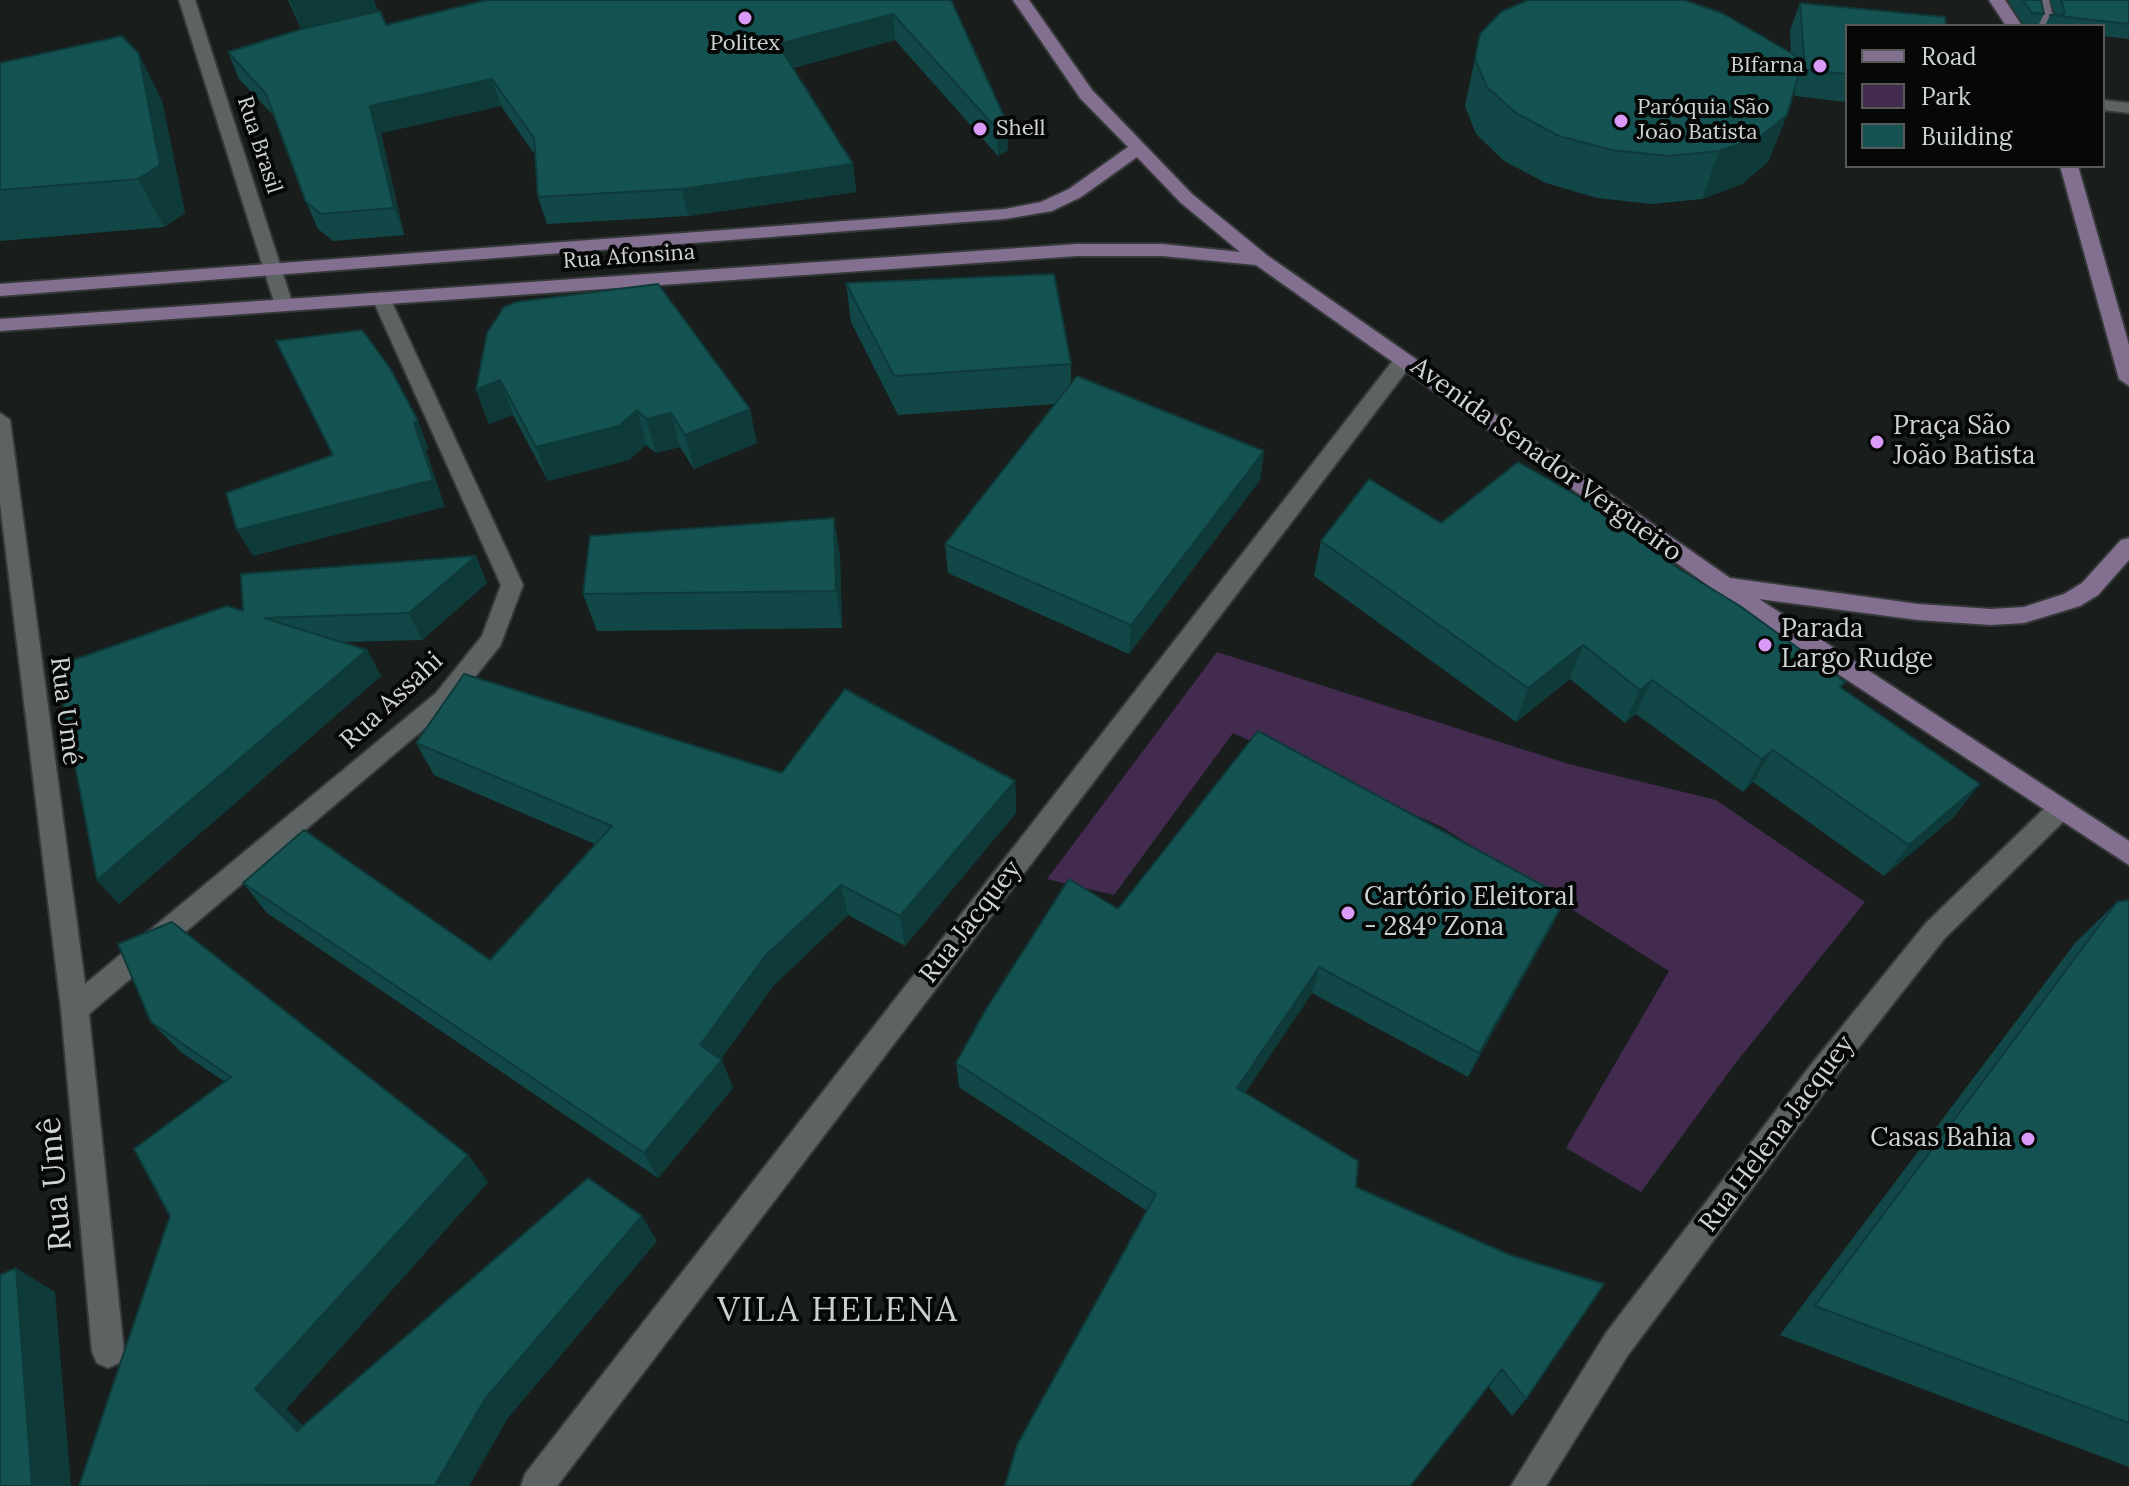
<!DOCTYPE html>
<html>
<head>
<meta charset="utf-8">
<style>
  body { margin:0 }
  #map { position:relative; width:2129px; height:1486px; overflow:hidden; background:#191e1d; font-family:Lora,serif }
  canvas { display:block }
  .legend { position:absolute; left:1845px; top:24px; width:260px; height:144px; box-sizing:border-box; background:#060707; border:2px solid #575959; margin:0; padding:10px 14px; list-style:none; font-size:24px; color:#d0d3d3 }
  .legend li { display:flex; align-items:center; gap:16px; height:40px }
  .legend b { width:40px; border:2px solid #575959 }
</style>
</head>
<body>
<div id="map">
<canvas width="2129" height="1486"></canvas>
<ul class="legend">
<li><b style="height:10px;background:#837091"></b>Road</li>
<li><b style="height:22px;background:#422b4e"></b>Park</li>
<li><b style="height:22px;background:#145352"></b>Building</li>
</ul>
</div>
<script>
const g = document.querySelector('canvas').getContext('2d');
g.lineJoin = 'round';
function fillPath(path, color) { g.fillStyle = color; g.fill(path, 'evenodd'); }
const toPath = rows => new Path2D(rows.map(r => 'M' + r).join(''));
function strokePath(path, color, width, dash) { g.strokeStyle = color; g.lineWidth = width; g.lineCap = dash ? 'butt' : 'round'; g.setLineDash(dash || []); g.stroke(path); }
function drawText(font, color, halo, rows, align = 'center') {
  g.font = font + ' Lora,serif'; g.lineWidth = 8; g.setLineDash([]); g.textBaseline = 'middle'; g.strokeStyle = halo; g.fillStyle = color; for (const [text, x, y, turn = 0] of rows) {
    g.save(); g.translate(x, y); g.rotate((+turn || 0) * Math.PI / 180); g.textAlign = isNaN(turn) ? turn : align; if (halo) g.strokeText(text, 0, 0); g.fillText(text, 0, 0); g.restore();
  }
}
const green = toPath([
  [1217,652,1569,764,1716,800,1865,902,1734,1065,1641,1192,1566,1148,1669,971,1442,827,1233,733,1114,895,1047,879]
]);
const street = toPath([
  [179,0,195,0,293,305,291,309,277,309,275,305,179,0],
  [2103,100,2129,103,2129,113,2103,110,2103,100],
  [381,292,390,298,523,585,500,646,452,705,89,1014,124,1352,119,1363,108,1368,97,1363,92,1352,61,1009,0,503,0,413,10,420,85,984,436,693,482,636,501,585,372,298,381,292],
  [1405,353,1415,359,1412,364,557,1486,521,1486,525,1474,1398,354,1405,353],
  [2060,799,2069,802,2072,809,2069,816,1944,939,1830,1084,1628,1355,1546,1486,1511,1486,1606,1333,1810,1066,1926,923,2051,802,2060,799]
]);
const secondary = toPath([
  [2033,0,2049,0,2055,26,2039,26,2033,0]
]);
const primary = toPath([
  [1013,0,1029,0,1092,90,1192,194,1268,256,1730,578,1918,604,1991,609,2024,607,2064,594,2082,583,2121,540,2129,538,2129,560,2098,595,2080,606,2024,623,1991,625,1918,620,1759,599,2129,841,2129,865,1771,630,1256,265,1162,256,1077,256,0,331,0,319,1077,244,1162,244,1240,252,1180,202,1137,157,1081,197,1052,211,1005,219,0,296,0,284,1005,209,1041,202,1069,189,1128,147,1080,98,1013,0],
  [1989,0,2005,0,2022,26,2006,26,1989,0],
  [2060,166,2078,166,2129,345,2129,386,2119,379,2060,166]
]);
const wall = toPath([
  [288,0,374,0,378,12,386,25,951,0,1008,150,998,156,895,40,793,68,853,164,856,192,688,216,547,224,538,197,535,155,501,106,381,133,404,235,333,241,318,229,306,202,275,117,239,79,228,52,301,29],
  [2008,0,2041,0,2044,14,2038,26,2024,26],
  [2050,0,2129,0,2129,39,2103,36,2103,26,2045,26,2050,15,2055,15],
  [1800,3,1847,26,1847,102,1795,96,1794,90,1787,115,1768,162,1742,184,1702,199,1652,204,1597,198,1546,183,1504,161,1476,134,1465,106,1480,34,1791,53,1790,30],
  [0,63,162,101,185,213,164,227,0,241],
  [846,283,1071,364,1071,383,1264,451,1260,480,1129,654,948,573,945,544,1055,404,898,415,851,322],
  [487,333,757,443,694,469,680,447,656,453,646,445,629,460,548,481,513,415,489,424,476,390],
  [834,518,840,556,842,628,597,631,583,594],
  [1441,523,1679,569,1845,682,1841,688,1954,817,1884,876,1753,782,1743,792,1636,714,1625,723,1570,679,1516,722,1314,576,1321,541],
  [476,556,487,583,422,640,342,642,367,650,381,676,119,904,97,880,243,611],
  [416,743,782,773,1015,781,1016,813,905,946,848,915,774,985,721,1059,733,1088,658,1178,267,913,243,883,490,960,595,844,434,775],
  [2129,900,2129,1467,1780,1335,2075,943,2117,902],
  [1118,909,1553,924,1468,1077,1312,993,1245,1093,1356,1187,1526,1399,1512,1416,1488,1386,1147,1211,959,1087,956,1063],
  [151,1022,468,1155,488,1182,286,1409,303,1426,657,1241,507,1419,469,1486,79,1486,225,1082,181,1052]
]);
const shadedWall = toPath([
  [290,0,374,0,382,24,306,41],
  [893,14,895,40,782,70,778,44],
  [139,54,162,101,185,213,164,227,138,179],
  [492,79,501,106,381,133,404,235,394,208,370,106],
  [1787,115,1768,162,1742,184,1702,199,1719,151],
  [1007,123,1008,150,998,156,997,129],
  [853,164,856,192,688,216,682,189],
  [500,380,513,415,489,424,476,390],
  [750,409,757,443,694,469,685,435],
  [637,410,646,445,629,460,548,481,536,447],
  [671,413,680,447,656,453,646,419],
  [418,421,429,449,426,450,445,507,253,556,237,530],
  [1264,451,1260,480,1129,654,1131,625],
  [834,518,840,556,842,628,836,591],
  [476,556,487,583,422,640,409,613],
  [1583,645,1570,679,1516,722,1528,688],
  [367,650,381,676,119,904,97,880],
  [1652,680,1636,714,1625,723,1640,690],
  [1773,750,1753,782,1743,792,1762,759],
  [1015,781,1016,813,905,946,900,916],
  [1980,784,1954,817,1884,876,1909,845],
  [841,885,848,915,774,985,711,1073,700,1045,765,956],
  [1566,898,1553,924,1468,1077,1479,1053],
  [1319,967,1312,993,1232,1112,1237,1088],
  [722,1060,733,1088,658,1178,644,1153],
  [468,1155,488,1182,286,1409,327,1450,297,1431,255,1389],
  [642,1216,657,1241,507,1419,469,1486,435,1485,485,1399],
  [16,1268,55,1292,71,1486,32,1486]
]);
const building = toPath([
  [487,0,951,0,1007,123,997,129,893,14,778,44,853,164,682,189,538,197,534,138,492,79,370,106,394,208,321,214,306,202,266,94,228,52,302,29,380,11,386,25,487,0],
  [1528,0,1684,0,1722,13,1803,60,1787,115,1760,137,1719,151,1668,156,1612,150,1559,136,1516,113,1487,87,1475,59,1480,34,1501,12,1528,0],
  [2023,0,2041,0,2044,14,2032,13,2023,0],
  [2061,0,2129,0,2129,24,2050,15,2062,15,2065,12,2061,0],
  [1800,3,1945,17,1946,26,1847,26,1847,74,1805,70,1800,3],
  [122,36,139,54,160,165,138,179,0,190,0,63,122,36],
  [1054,274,1071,364,894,376,846,283,1054,274],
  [658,284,750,409,685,435,671,413,646,419,637,410,619,426,536,447,500,380,476,390,487,333,504,307,516,302,658,284],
  [362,330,390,368,418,421,414,423,433,480,237,530,226,493,333,455,276,341,362,330],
  [1077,376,1264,451,1131,625,945,544,1077,376],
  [1518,462,1595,506,1679,569,1740,606,1845,682,1840,687,1980,784,1909,845,1773,750,1762,759,1652,680,1640,690,1583,645,1528,688,1321,541,1369,479,1441,523,1518,462],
  [834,518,836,591,583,594,590,536,834,518],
  [476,556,409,613,264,618,367,650,97,880,56,666,227,606,243,611,241,574,476,556],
  [464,674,782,773,845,689,1015,781,900,916,841,885,765,956,700,1045,722,1060,644,1153,243,883,304,830,490,960,612,826,416,743,464,674],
  [1258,731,1566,898,1479,1053,1319,967,1237,1088,1358,1161,1356,1187,1510,1255,1604,1284,1526,1399,1502,1369,1410,1486,1005,1486,1017,1445,1156,1194,956,1063,985,1011,1069,879,1118,909,1258,731],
  [2129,900,2129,1423,1815,1306,2117,902,2129,900],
  [172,922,468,1155,255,1389,297,1431,588,1178,642,1216,485,1399,435,1485,79,1486,170,1216,134,1149,231,1077,151,1022,118,944,172,922],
  [16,1268,32,1486,0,1486,0,1275,16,1268]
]);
const markers = [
  [745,18,8,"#d99af8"],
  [1820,66,8,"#d99af8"],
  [1621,121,8,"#d99af8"],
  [980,129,8,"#d99af8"],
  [1877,442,8,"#d99af8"],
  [1765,645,8,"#d99af8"],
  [1348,913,8,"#d99af8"],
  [2028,1139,8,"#d99af8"]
];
const farPoinames = [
  ["Politex",745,44,"center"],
  ["BIfarna",1804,66,"right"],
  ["Paróquia São",1637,108],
  ["João Batista",1637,133],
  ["Shell",996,129]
];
const farStreetnames = [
  ["Rua Brasil",259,145,72],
  ["Rua Afonsina",629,257,-4]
];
const poiNames = [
  ["Praça São",1893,427],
  ["João Batista",1893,457],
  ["Parada",1781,630],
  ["Largo Rudge",1781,660],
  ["Cartório Eleitoral",1364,898],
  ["- 284º Zona",1364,928],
  ["Casas Bahia",2012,1139,"right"]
];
const streetNames = [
  ["Avenida Senador Vergueiro",1546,460,36],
  ["Rua Assahi",392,701,-43],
  ["Rua Umé",65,711,83],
  ["Rua Jacquey",971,922,-52],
  ["Rua Helena Jacquey",1777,1134,-53]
];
const nearStreetnames = [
  ["Rua Umê",56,1184,-95]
];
const nearNeighbourhoodnames = [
  ["VILA HELENA",838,1311]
];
fillPath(green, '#422b4e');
strokePath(street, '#363939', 4);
strokePath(secondary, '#363939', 4);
strokePath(primary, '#363939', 4);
fillPath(street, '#5d6363');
fillPath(secondary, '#70697a');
fillPath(primary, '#837091');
fillPath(wall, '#114747');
fillPath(shadedWall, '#0e3a39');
fillPath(building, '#145352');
strokePath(building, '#0e3a39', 2);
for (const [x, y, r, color] of markers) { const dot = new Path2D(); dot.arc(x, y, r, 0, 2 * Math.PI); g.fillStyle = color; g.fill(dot); strokePath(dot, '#060707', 3); }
drawText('22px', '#d0d3d3', '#060707', farPoinames, 'left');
drawText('22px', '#d0d3d3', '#060707', farStreetnames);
drawText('26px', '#d0d3d3', '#060707', poiNames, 'left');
drawText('26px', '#d0d3d3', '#060707', streetNames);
drawText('32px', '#d0d3d3', '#060707', nearStreetnames);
g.letterSpacing = '2px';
drawText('34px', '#cad1d1', '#060707', nearNeighbourhoodnames);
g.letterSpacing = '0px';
</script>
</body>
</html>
